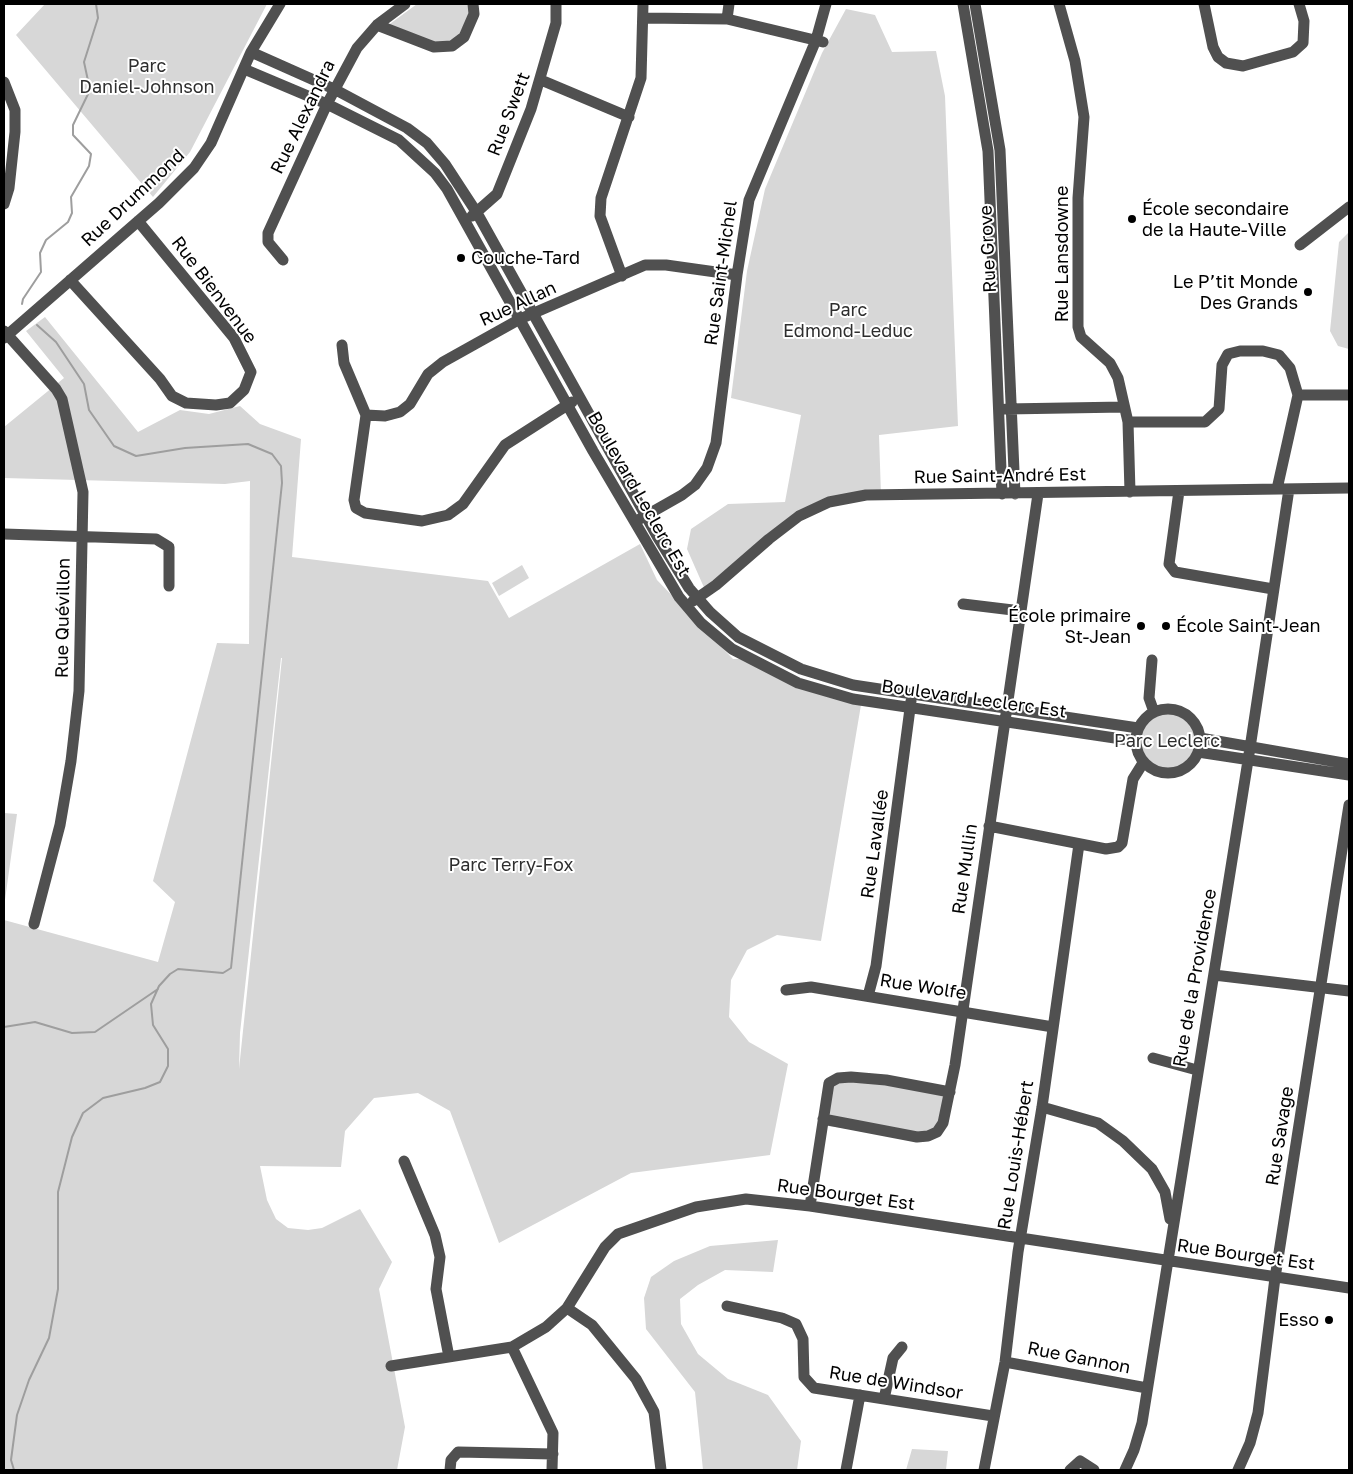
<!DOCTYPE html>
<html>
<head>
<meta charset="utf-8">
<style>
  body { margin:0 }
  #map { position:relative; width:1353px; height:1474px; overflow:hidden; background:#fff; font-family:"Golos Text",sans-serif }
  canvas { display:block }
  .frame { position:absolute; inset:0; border:5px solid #000; pointer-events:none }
</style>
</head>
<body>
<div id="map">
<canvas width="1353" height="1474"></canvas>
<div class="frame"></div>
</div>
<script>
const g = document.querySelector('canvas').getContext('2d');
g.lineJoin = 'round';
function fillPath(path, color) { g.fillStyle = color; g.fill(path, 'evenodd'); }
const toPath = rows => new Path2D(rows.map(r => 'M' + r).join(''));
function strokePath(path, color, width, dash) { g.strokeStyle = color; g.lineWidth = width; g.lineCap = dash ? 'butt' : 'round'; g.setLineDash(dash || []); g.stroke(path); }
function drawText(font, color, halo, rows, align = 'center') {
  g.font = font + ' "Golos Text",sans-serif'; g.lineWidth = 4; g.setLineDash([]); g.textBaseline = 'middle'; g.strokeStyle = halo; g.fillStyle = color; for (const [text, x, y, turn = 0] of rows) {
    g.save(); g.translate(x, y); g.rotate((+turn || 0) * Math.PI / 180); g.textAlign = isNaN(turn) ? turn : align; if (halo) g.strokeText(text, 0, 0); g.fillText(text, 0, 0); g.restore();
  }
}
const green = toPath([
  [45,4,267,4,190,152,153,197,16,35],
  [417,4,469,4,471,11,451,50,383,29],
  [846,9,875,15,892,52,936,51,945,96,958,426,879,435,881,495,866,495,799,516,706,592,687,549,691,529,728,504,785,502,801,415,731,398,747,271,765,189,822,53],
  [1348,233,1349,233,1349,349,1338,346,1330,331,1339,242],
  [45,317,138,432,180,410,209,414,240,406,260,424,301,439,292,557,488,581,509,618,640,544,657,580,733,659,741,659,861,705,821,941,777,935,747,950,731,980,729,1017,749,1042,788,1064,770,1155,631,1173,499,1243,450,1111,418,1093,374,1098,345,1131,341,1167,260,1166,267,1200,276,1219,288,1228,308,1230,322,1228,360,1209,392,1262,379,1289,405,1427,397,1470,4,1470,4,920,158,962,175,902,153,881,217,643,249,644,250,481,225,484,4,478,4,427,64,378,26,331],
  [281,658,282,658,239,1069,240,1033],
  [522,565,529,578,499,596,492,583],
  '1136 741a32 32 0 1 1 64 0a32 32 0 1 1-64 0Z',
  [4,813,17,814,4,907],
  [833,1077,949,1095,946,1126,920,1139,821,1125],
  [778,1240,773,1272,725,1270,698,1285,680,1299,681,1324,698,1354,728,1379,768,1395,801,1441,797,1470,703,1470,695,1392,646,1329,644,1298,651,1277,674,1261,710,1246],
  [912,1449,948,1451,946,1470,906,1470]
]);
const stream = toPath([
  [22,304,23,299,41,272,40,253,46,240,68,222,72,213,71,197,89,166,91,154,73,135,73,125,90,90,84,62,98,18,96,4],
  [4,1027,35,1022,72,1033,95,1032,158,989],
  [14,1470,11,1460,17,1415,29,1380,49,1338,58,1289,58,1192,72,1137,83,1113,103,1098,145,1088,160,1082,168,1066,168,1049,153,1025,151,1004,159,986,170,974,178,969,223,973,231,968,282,483,281,466,272,454,248,444,185,448,136,456,114,446,89,410,84,384,56,342,37,325]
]);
const minor = toPath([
  [963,4,988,151,1002,494],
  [975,4,1000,150,1015,494],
  [1059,4,1075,61,1084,117,1078,198,1078,327,1081,337,1110,363,1118,378,1128,422,1130,492],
  [1204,4,1213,47,1218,57,1226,63,1243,66,1293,52,1303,43,1304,21,1299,4],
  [644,18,727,19,823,42],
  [727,19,729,4],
  [377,25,434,47,452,46,464,37,474,14,473,4],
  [251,52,334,89,407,128,427,143,445,164,477,213,657,536,689,588,710,612,738,637,801,669,853,685,1138,728],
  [244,69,327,104,399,140,435,173,447,189,593,451,679,597,701,623,732,649,798,683,853,699,1135,741],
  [541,80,629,117],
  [4,82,15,110,15,132,9,188,4,204],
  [472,216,497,194,531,109,556,23,556,4],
  [1300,245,1349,207],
  [283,260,268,242,268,233,327,104,357,48,377,25,405,4],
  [622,276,600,216,601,198,641,78,643,4],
  [70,280,160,379,172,396,186,403,216,405,230,403,244,390,251,372,234,338,138,221],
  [4,331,56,389,62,399,83,492,79,691,71,761,60,825,34,924],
  [4,338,159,203,194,168,211,143,251,52,280,4],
  [342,345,344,363,366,415,354,500,356,508,365,513,422,521,448,515,463,504,505,445,572,402],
  [1006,409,1124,407],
  [366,415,385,416,400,412,410,404,428,374,443,362,520,319,645,265,666,265,737,275],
  [1128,422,1205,422,1219,409,1222,365,1228,354,1240,351,1263,351,1279,355,1290,368,1298,395],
  [1277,489,1298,395,1349,395],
  [1179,491,1169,564,1175,572,1273,589],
  [638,520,682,495,695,485,707,468,716,443,737,275,749,200,816,40,826,4],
  [4,534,156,539,169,547,169,586],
  [693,601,716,585,769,539,799,516,829,502,866,495,1349,488],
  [963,604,1021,611],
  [1152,660,1149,698,1154,712],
  '1136 741a32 32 0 1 1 64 0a32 32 0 1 1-64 0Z',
  [1200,738,1349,764],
  [1198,752,1349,775],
  [989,826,1106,849,1118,847,1122,843,1133,779,1143,763],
  [1214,975,1349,991],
  [786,990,811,987,1053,1027],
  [868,996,876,966,911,701],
  [1153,1058,1197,1070],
  [1042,1107,1098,1123,1123,1141,1152,1169,1165,1192,1170,1219],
  [823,1119,917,1137,928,1136,937,1132,943,1123,955,1065,1038,494],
  [404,1161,435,1235,440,1257,436,1289,449,1357],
  [810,1206,829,1083,838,1078,851,1077,886,1080,950,1092],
  [727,1306,782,1318,796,1324,803,1339,804,1377,814,1388,993,1416],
  [567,1308,592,1325,636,1379,654,1412,661,1470],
  [512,1347,553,1433,552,1470],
  [1005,1362,1147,1388],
  [391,1366,512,1347,546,1327,567,1308,605,1247,618,1234,696,1207,746,1199,810,1206,1349,1288],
  [884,1399,893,1358,902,1347],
  [450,1470,451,1460,458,1452,553,1454],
  [846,1470,860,1395],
  [984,1470,1005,1362,1018,1252,1042,1107,1079,844],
  [1070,1470,1080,1461,1094,1470],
  [1125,1470,1134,1450,1142,1423,1250,748,1289,489],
  [1238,1470,1250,1443,1258,1413,1275,1278,1349,805]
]);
const markers = [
  [1132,219,5,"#000"],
  [461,258,5,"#000"],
  [1308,292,5,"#000"],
  [1141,626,5,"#000"],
  [1166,626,5,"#000"],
  [1329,1320,5,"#000"]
];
const parkNames = [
  ["Parc",147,66],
  ["Daniel-Johnson",147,87],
  ["Parc",848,310],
  ["Edmond-Leduc",848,331],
  ["Parc Leclerc",1167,741],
  ["Parc Terry-Fox",511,865]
];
const streetNames = [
  ["Rue Swett",509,114,-69],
  ["Rue Alexandra",303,117,-64],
  ["Rue Drummond",133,198,-43],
  ["Rue Grove",988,249,-93],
  ["Rue Lansdowne",1062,254,-90],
  ["Rue Saint-Michel",721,273,-82],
  ["Rue Bienvenue",214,290,53],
  ["Rue Allan",518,304,-25],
  ["Rue Saint-André Est",1000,476,-1],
  ["Boulevard Leclerc Est",639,494,60],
  ["Rue Quévillon",63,618,-89],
  ["Boulevard Leclerc Est",974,699,8],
  ["Rue Lavallée",875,844,-82],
  ["Rue Mullin",965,869,-82],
  ["Rue de la Providence",1195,978,-80],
  ["Rue Wolfe",923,987,9],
  ["Rue Savage",1280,1136,-81],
  ["Rue Louis-Hébert",1016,1155,-81],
  ["Rue Bourget Est",846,1195,8],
  ["Rue Bourget Est",1246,1255,8],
  ["Rue Gannon",1079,1358,11],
  ["Rue de Windsor",896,1383,9]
];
const poiNames = [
  ["École secondaire",1142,209],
  ["de la Haute-Ville",1142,230],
  ["Couche-Tard",471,258],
  ["Le P’tit Monde",1298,282,"right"],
  ["Des Grands",1298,303,"right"],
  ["École primaire",1131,616,"right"],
  ["St-Jean",1131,637,"right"],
  ["École Saint-Jean",1176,626],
  ["Esso",1319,1320,"right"]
];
fillPath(green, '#d7d7d7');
strokePath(stream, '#9e9e9e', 2);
strokePath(minor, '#505050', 11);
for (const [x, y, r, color] of markers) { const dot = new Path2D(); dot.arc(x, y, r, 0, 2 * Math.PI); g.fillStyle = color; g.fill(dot); strokePath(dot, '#fff', 2); }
drawText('18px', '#2e2e2e', '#fff', parkNames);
drawText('18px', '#000', '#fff', streetNames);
drawText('18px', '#000', '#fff', poiNames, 'left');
</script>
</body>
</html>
